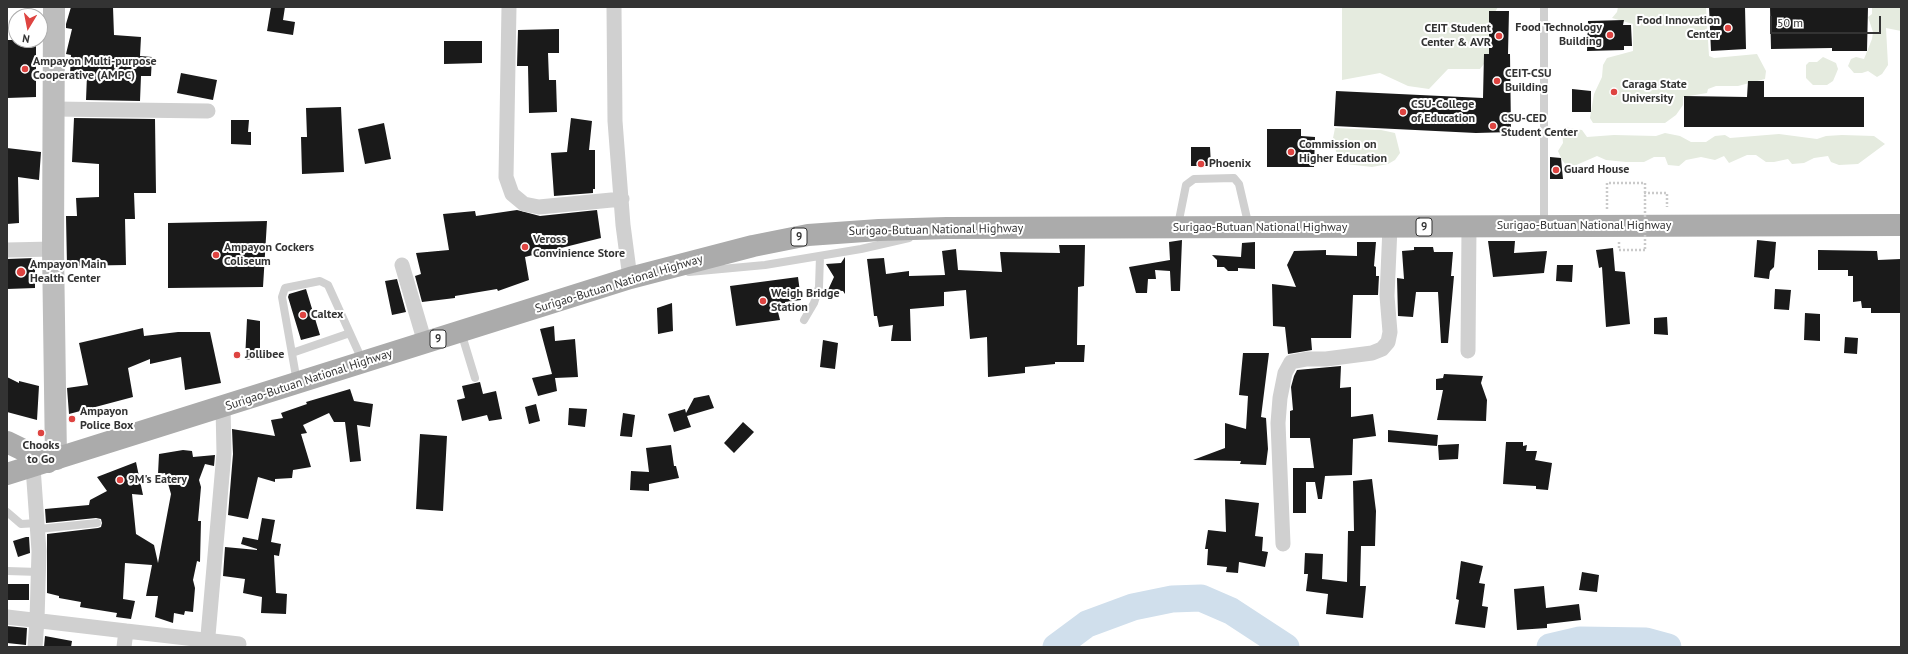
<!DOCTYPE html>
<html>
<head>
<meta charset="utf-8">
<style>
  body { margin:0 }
  #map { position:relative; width:1908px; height:654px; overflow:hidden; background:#fff; font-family:"PT Sans",sans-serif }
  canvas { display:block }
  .frame { position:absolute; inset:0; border:8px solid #333; pointer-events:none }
  .north { position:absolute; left:8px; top:8px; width:40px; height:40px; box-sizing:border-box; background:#fff; border:1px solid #adadad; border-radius:50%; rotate:190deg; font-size:11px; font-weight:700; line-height:16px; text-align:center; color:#333 }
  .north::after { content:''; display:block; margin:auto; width:14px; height:18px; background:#de4441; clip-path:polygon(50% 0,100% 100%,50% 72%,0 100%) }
  .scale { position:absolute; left:1770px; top:16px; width:111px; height:18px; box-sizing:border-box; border:2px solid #333; border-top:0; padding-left:5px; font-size:12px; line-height:14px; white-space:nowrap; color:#333; -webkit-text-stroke:3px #fff; paint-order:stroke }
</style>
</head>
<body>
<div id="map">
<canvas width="1908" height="654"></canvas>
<div class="frame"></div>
<div class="north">N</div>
<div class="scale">50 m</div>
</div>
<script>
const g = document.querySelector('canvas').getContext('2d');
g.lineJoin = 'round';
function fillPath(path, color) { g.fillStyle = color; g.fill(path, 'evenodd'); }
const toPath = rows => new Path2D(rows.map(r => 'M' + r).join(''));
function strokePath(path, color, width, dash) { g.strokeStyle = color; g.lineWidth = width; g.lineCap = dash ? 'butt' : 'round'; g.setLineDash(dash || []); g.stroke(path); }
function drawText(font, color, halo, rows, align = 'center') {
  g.font = font + ' "PT Sans",sans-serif'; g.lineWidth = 4; g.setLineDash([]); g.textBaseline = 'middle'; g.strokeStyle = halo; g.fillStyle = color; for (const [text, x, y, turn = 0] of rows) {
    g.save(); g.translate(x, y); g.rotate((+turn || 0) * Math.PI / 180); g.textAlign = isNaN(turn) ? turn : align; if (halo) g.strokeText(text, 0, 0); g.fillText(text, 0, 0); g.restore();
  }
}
const green = toPath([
  [1342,7,1498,7,1489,22,1494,51,1480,69,1448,69,1429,89,1408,86,1380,73,1342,80],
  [1618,7,1706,7,1709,56,1714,58,1757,54,1766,71,1765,79,1738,86,1716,86,1708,89,1707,93,1683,97,1683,105,1676,115,1665,123,1593,123,1590,118,1594,94,1602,77,1603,65,1607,58,1633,51,1633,24,1612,18,1617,12],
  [1872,7,1901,7,1901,31,1886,28,1888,65,1882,74,1877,77,1868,71,1862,73,1854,73,1848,66,1851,59,1856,57,1864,59,1872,39,1873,32,1868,17,1872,14],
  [1823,57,1836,63,1838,69,1836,74,1833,81,1827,85,1813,85,1806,78,1806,65,1809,62,1817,62],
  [1564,127,1582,130,1587,137,1614,135,1656,136,1665,133,1680,136,1691,142,1706,142,1715,136,1725,135,1730,138,1779,134,1817,139,1826,136,1842,135,1874,136,1885,144,1858,164,1839,165,1831,162,1828,156,1814,158,1804,163,1792,164,1788,159,1774,162,1766,162,1756,155,1747,155,1729,163,1724,156,1715,160,1701,157,1686,160,1679,166,1668,165,1665,157,1654,157,1644,162,1626,162,1606,160,1597,156,1574,166,1567,166,1562,160,1558,151,1563,143,1562,130],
  [1335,128,1381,130,1395,133,1400,153,1395,160,1388,164,1372,167,1346,164,1338,157,1335,148,1333,138]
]);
const river = toPath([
  [1056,647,1087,624,1133,607,1172,599,1201,598,1231,611,1286,647],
  [1550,647,1580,640,1646,641,1668,647]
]);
const building = toPath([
  [71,7,113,7,114,35,141,37,140,56,152,57,151,76,141,76,140,101,86,100,87,75,70,74,71,55,66,54,72,29,66,28,66,24],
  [271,7,285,7,283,20,295,22,293,35,267,31],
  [1709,7,1745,7,1746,49,1711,51],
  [1770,7,1868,7,1867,51,1832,51,1832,48,1771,49],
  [1489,11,1509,11,1508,54,1510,54,1511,132,1476,133,1334,126,1336,91,1483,98,1484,54,1489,54],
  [1624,20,1623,25,1631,25,1632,46,1624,46,1624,50,1587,51,1588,21],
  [559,29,559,53,548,53,549,80,556,80,557,112,529,113,528,66,517,66,518,30],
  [7,40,36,40,36,97,7,98],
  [444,41,482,41,482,63,444,64],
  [181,73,217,80,213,100,177,93],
  [1748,81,1764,81,1764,97,1864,97,1864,127,1684,127,1684,96,1747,97],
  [1572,89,1591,91,1591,112,1572,112],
  [341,107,344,172,302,174,301,137,307,137,306,108],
  [74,118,155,119,156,193,134,193,135,219,125,219,126,265,67,266,66,216,77,216,76,198,99,197,99,164,72,162],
  [571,118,592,121,589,150,595,150,595,189,593,189,593,193,554,196,551,153,567,152],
  [231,120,249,120,248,132,251,132,251,145,231,144],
  [384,123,391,159,365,164,358,129],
  [1267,129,1301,129,1301,136,1315,137,1314,167,1267,167],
  [1191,147,1210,147,1211,166,1191,166],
  [7,148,41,152,39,180,18,177,19,223,7,224],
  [1550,157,1561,158,1563,179,1550,179],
  [517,210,540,216,597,210,601,238,525,257,529,280,498,291,497,289,455,296,455,298,422,302,415,276,421,274,416,253,449,250,443,214,475,211,476,216],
  [267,221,263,287,168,288,168,223],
  [1182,240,1180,291,1171,291,1170,271,1155,270,1156,279,1148,279,1147,293,1136,293,1129,267,1170,260,1169,242],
  [1757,240,1776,242,1774,267,1770,271,1769,279,1754,277],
  [1488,241,1515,241,1514,253,1547,251,1544,273,1493,277],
  [1255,242,1255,269,1238,268,1238,271,1228,271,1224,267,1217,267,1217,260,1212,255,1241,257,1242,243],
  [1357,242,1376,242,1374,266,1376,267,1376,276,1379,276,1378,295,1353,295,1351,338,1311,338,1312,350,1288,354,1285,327,1273,326,1272,284,1296,287,1287,265,1294,251,1326,250,1326,255,1357,256],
  [1059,245,1085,245,1084,286,1078,287,1077,345,1085,345,1084,362,1055,362,1055,364,1025,367,1025,373,988,377,987,337,970,339,966,290,944,292,944,306,910,309,911,341,891,341,893,325,879,327,877,316,874,316,867,259,884,258,886,274,909,271,909,276,945,275,942,251,956,249,958,270,1002,272,1000,252,1060,253],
  [1414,247,1433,247,1434,252,1453,252,1451,276,1454,276,1448,343,1441,343,1438,292,1416,292,1413,317,1398,316,1397,278,1404,279,1402,251,1414,250],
  [1613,248,1615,271,1625,272,1630,324,1606,327,1602,267,1599,268,1596,250],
  [1818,250,1877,251,1878,260,1901,259,1900,313,1871,313,1871,308,1862,308,1861,301,1853,302,1853,276,1848,276,1848,270,1818,270],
  [845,257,845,294,843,291,828,290,834,277,826,264,841,263],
  [35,258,35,288,7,289,7,259],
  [1557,265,1573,265,1572,282,1556,281],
  [798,277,801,300,785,302,786,311,778,312,780,320,736,326,730,286],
  [397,279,406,312,392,315,385,281],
  [306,289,320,335,301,340,288,297,289,294],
  [1775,289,1791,290,1789,310,1774,309],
  [672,303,673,331,658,334,657,308],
  [1805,313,1820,314,1820,341,1804,340],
  [1667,317,1668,335,1654,334,1654,318],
  [247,319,260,321,260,358,245,360],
  [554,326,555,341,575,339,578,377,555,378,557,391,538,396,532,378,552,374,540,329],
  [143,328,144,336,178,332,210,332,221,383,185,390,181,357,150,364,150,359,128,368,133,397,69,414,67,388,88,385,79,343],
  [1845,337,1858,338,1857,354,1844,353],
  [823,340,838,343,835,369,820,367],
  [1243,353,1269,353,1261,417,1266,418,1268,449,1266,465,1240,464,1241,461,1193,460,1225,448,1225,423,1246,429,1248,396,1239,395],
  [1341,366,1340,388,1351,387,1351,417,1373,414,1376,436,1353,439,1352,475,1325,476,1322,499,1318,499,1315,482,1306,482,1306,513,1293,513,1293,468,1314,468,1310,438,1290,438,1290,411,1293,410,1291,387,1294,376,1297,370],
  [1444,374,1483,376,1481,383,1487,400,1486,421,1437,420,1443,390,1436,390,1436,379,1443,378],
  [7,377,19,383,19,381,39,386,37,420,7,412],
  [480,382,483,394,496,391,502,419,489,421,487,415,462,421,457,400,465,398,462,386],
  [350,389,354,401,373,404,370,427,357,425,361,461,350,462,345,422,334,422,329,413,303,425,307,433,301,434,311,467,293,470,292,478,275,479,275,482,258,477,248,519,228,515,233,454,232,429,275,436,271,420,283,418,281,413,307,404,306,402],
  [709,395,714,408,687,416,691,427,674,432,668,414,685,409,686,413,694,398],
  [536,404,540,421,529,424,525,407],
  [569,408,587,409,585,427,568,425],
  [623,413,635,415,632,437,620,436],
  [743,422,754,432,734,453,724,443],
  [1388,430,1438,435,1437,446,1388,442],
  [420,434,447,436,443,511,416,509],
  [1506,442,1523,442,1523,446,1527,445,1526,451,1537,451,1535,460,1552,463,1548,490,1536,489,1536,486,1503,484],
  [1459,444,1458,459,1439,460,1438,445],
  [671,445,674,466,676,466,679,478,649,484,649,491,630,490,631,471,649,472,646,448],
  [183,450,192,451,193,457,215,455,214,466,205,464,199,480,201,487,198,521,201,521,200,562,197,561,193,580,195,588,193,612,185,611,184,615,174,613,173,623,155,617,158,596,146,596,152,565,125,563,123,599,135,601,131,619,116,617,117,613,80,607,81,602,59,598,59,596,47,593,47,534,98,528,101,527,102,523,101,519,96,518,46,523,45,509,89,505,90,500,107,491,97,477,136,462,143,495,132,494,136,534,154,545,158,563,171,494,165,473,158,474,159,454],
  [1372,479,1376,511,1375,546,1361,546,1360,586,1366,586,1363,618,1326,614,1328,594,1306,591,1308,574,1304,574,1305,553,1323,554,1322,579,1347,582,1348,531,1354,531,1353,481],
  [1225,499,1259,503,1255,536,1263,537,1262,551,1268,552,1265,567,1239,562,1238,573,1226,572,1227,567,1207,565,1208,549,1205,549,1208,530,1226,532],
  [262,518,275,520,271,542,281,544,279,556,274,555,276,593,287,594,286,614,261,613,262,597,243,593,245,579,223,576,225,547,257,550,257,549,241,544,243,537,258,540],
  [26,537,29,537,30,553,18,557,13,541],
  [1461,561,1483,566,1479,583,1485,584,1482,606,1488,607,1485,628,1455,624,1459,600,1456,599],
  [1582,572,1599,575,1597,592,1579,590],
  [7,584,29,584,29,600,7,600],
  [1544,586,1546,608,1579,604,1581,620,1547,624,1547,628,1517,630,1514,589],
  [7,626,27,628,26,645,7,643],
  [45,636,72,641,71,647,44,647]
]);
const path = toPath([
  [1644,193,1667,193,1667,207],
  [1607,209,1607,183,1645,183],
  [1619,242,1619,250,1645,250]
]);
const lane = toPath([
  [1178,225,1186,185,1194,179,1234,178,1239,184,1249,227],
  [1544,226,1544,7],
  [689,272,765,265,861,249,909,238],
  [804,320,814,303,819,287,820,256],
  [461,332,475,378],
  [292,353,350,333],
  [297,382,282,297,285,288,320,281,328,285,363,362],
  [7,512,21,524,38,523],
  [39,529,97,523],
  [7,571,39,572]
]);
const street = toPath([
  [509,7,506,177,512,194,524,204,539,207,622,199],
  [614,7,615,121,623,225,630,278],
  [54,109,208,111],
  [7,250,53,249],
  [402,265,425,343],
  [1468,351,1469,227],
  [33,467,39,551,37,620,35,647],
  [1283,544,1278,423,1280,398,1285,373,1291,362,1307,359,1326,359,1372,353,1382,349,1388,342,1390,332,1387,296,1390,227],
  [7,617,126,631],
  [124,647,126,631,239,644],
  [207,647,224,453,223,407]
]);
const secondary = toPath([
  [54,7,53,249,56,459]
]);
const primary = toPath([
  [7,442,48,462],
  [7,474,630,278,753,246,808,235,879,230,947,228,1901,225]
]);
const pathBridge = toPath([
  [1645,183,1645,250]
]);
const markers = [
  [1728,28,4,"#de4441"],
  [1610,35,4,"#de4441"],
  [1499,36,4,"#de4441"],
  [25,69,4,"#de4441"],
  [1497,81,4,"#de4441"],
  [1614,92,4,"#de4441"],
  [1403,112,4,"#de4441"],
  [1493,126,4,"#de4441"],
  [1291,152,4,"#de4441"],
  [1201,164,4,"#de4441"],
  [1556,170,4,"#de4441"],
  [525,247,4,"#de4441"],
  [216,255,4,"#de4441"],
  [21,272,5,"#de4441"],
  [763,301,4,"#de4441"],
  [303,315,4,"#de4441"],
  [237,355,4,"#de4441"],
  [72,419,4,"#de4441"],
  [41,433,4,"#de4441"],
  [120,480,4,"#de4441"]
];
const shields = [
  [1424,227,16],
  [799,237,16],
  [438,339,16]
];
const shieldNames = [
  ["9",1424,227],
  ["9",799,237],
  ["9",438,339]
];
const poiNames = [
  ["Food Innovation",1720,21,"right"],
  ["Center",1720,35,"right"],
  ["Food Technology",1602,28,"right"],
  ["Building",1602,42,"right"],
  ["CEIT Student",1491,29,"right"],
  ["Center & AVR",1491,43,"right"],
  ["Ampayon Multi-purpose",33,62],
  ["Cooperative (AMPC)",33,76],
  ["CEIT-CSU",1505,74],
  ["Building",1505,88],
  ["Caraga State",1622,85],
  ["University",1622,99],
  ["CSU-College",1411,105],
  ["of Education",1411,119],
  ["CSU-CED",1501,119],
  ["Student Center",1501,133],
  ["Commission on",1299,145],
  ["Higher Education",1299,159],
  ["Phoenix",1209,164],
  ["Guard House",1564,170],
  ["Veross",533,240],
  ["Convinience Store",533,254],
  ["Ampayon Cockers",224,248],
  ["Coliseum",224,262],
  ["Ampayon Main",30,265],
  ["Health Center",30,279],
  ["Weigh Bridge",771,294],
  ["Station",771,308],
  ["Caltex",311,315],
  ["Jollibee",245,355],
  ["Ampayon",80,412],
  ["Police Box",80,426],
  ["Chooks",41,446,"center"],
  ["to Go",41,460,"center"],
  ["9M's Eatery",128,480]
];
const streetNames = [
  ["Surigao-Butuan National Highway",1584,226],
  ["Surigao-Butuan National Highway",1260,228],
  ["Surigao-Butuan National Highway",936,230,-1],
  ["Surigao-Butuan National Highway",619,284,-17],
  ["Surigao-Butuan National Highway",309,380,-18]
];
fillPath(green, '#e5ebdf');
strokePath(river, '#d0dfec', 27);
fillPath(building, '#1a1a1a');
strokePath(path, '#cacaca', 2.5, [2, 2]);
strokePath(lane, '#d0d0d0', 8);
strokePath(street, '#d0d0d0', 15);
strokePath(secondary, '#bdbdbd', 22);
strokePath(primary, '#ababab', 22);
strokePath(pathBridge, '#cacaca', 2.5, [2, 2]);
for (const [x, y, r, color] of markers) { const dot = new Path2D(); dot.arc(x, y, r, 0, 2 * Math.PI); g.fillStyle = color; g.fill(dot); strokePath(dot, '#fff', 1.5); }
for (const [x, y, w] of shields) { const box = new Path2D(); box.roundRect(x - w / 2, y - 9, w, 18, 3); g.fillStyle = '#fff'; g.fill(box); strokePath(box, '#333', 1); }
drawText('bold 11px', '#333', null, shieldNames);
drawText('bold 12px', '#333', '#fff', poiNames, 'left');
drawText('12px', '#333', '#fff', streetNames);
</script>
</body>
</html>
